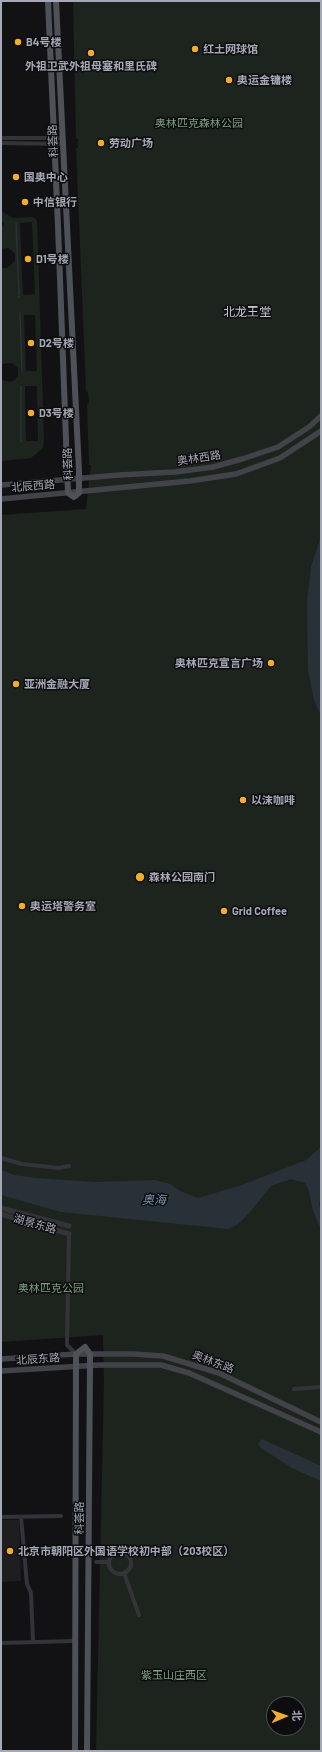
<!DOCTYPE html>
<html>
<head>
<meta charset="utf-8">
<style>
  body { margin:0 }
  #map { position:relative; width:322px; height:1752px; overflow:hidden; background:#121214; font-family:Barlow,"Noto Sans SC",sans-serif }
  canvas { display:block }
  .frame { position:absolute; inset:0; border:2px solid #a4a9b5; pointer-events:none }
  .north { position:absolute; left:266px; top:1696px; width:40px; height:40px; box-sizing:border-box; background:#0d0d0f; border:1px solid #494b51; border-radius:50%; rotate:88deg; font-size:11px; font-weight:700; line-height:16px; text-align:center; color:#a4a9b5 }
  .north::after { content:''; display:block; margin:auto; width:14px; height:18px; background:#f2ad2c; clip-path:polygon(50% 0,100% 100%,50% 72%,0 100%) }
</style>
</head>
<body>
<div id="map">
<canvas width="322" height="1752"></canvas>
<div class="frame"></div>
<div class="north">北</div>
</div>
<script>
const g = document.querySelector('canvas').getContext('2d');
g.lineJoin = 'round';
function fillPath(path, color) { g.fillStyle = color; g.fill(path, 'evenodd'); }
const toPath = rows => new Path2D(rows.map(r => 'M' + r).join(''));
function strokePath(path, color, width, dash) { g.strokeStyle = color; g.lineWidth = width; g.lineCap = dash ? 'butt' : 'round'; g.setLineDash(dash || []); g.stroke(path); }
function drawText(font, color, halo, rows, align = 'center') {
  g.font = font + ' Barlow,"Noto Sans SC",sans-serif'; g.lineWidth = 3; g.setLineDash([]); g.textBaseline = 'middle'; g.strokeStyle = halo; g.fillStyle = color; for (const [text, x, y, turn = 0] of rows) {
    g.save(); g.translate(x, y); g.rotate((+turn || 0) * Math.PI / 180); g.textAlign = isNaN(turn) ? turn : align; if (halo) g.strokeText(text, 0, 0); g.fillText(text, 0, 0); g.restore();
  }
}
const built = toPath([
  [1,1520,19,1520,21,1581,1,1582]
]);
const green = toPath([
  [73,1,321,1,321,1751,96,1751,104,1381,103,1335,1,1342,1,515,86,509,91,465,89,465,87,404,89,403,88,392,86,391,76,148,78,148,78,139,76,139],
  [274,1704,298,1704,298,1728,274,1728],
  [1,211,13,218,33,217,37,220,44,439,43,448,31,458,1,461,1,380,11,382,15,380,18,376,18,368,12,363,1,364,1,268,7,268,15,261,15,254,11,250,8,248,1,249,1,227,4,226,3,222,1,222],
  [32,222,35,294,23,295,20,223],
  [24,315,35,315,37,371,26,371],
  [25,386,37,386,38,441,26,441]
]);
const water = toPath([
  [321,536,321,716,314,700,308,670,307,601,311,567],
  [321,1147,321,1195,319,1204,321,1215,321,1230,313,1211,309,1191,305,1183,291,1179,271,1186,250,1212,238,1224,228,1229,61,1212,1,1195,1,1170,14,1175,36,1178,95,1182,155,1180,170,1184,180,1191,198,1198,242,1185,306,1160],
  [262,1439,321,1466,321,1481,292,1468,261,1448,258,1444]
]);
const stream = toPath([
  [16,223,19,297],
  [20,313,22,372],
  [21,386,21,442]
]);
const minor = toPath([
  [1,138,63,138],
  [1,143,63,144],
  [1,1158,22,1164,59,1168,69,1166],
  [69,1234,67,1345,76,1354],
  [294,1389,321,1387],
  [1,1517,61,1516],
  [21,1517,27,1584,31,1593,33,1642],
  '109 1563a11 11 0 1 1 22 0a11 11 0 1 1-22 0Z',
  [96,1562,109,1562],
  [124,1573,139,1615],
  [1,1643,74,1641]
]);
const tertiary = toPath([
  [1,1208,69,1226],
  [1,1214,69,1234]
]);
const secondary = toPath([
  [1,485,119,475,175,472,213,467,242,459,278,447,309,427,321,416],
  [1,499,190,481,236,474,280,458,321,431],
  [1,1359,76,1354,133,1354,163,1356,219,1373,321,1422],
  [1,1371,99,1365,161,1365,189,1373,321,1432]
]);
const primary = toPath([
  [48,1,58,226,68,493,74,497,79,493,79,471,56,1],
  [75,1751,76,1354,85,1347,90,1354,90,1365,87,1751]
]);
const markers = [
  [18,42,4,"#f2ad2c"],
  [195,49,4,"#f2ad2c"],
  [91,53,4,"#f2ad2c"],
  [229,80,4,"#f2ad2c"],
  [101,143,4,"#f2ad2c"],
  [16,177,4,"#f2ad2c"],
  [25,202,4,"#f2ad2c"],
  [28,259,4,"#f2ad2c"],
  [31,343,4,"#f2ad2c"],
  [31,413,4,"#f2ad2c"],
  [271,663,4,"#f2ad2c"],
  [16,684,4,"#f2ad2c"],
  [243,800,4,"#f2ad2c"],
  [140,877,5,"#f2ad2c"],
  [22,906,4,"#f2ad2c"],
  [224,911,4,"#f2ad2c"],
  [10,1551,4,"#f2ad2c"]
];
const poiNames = [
  ["B4号楼",26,42],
  ["红土网球馆",203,49],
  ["外祖卫武外祖母塞和里氏碑",91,66,"center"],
  ["奥运金镛楼",237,80],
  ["劳动广场",109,143],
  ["国奥中心",24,177],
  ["中信银行",33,202],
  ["D1号楼",36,259],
  ["D2号楼",39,343],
  ["D3号楼",39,413],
  ["奥林匹克宣言广场",263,663,"right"],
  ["亚洲金融大厦",24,684],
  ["以沫咖啡",251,800],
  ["森林公园南门",149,877],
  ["奥运塔警务室",30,906],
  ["Grid Coffee",232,911],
  ["北京市朝阳区外国语学校初中部（203校区）",18,1551]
];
const parkNames = [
  ["奥林匹克森林公园",199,123],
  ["奥林匹克公园",51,1288],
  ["紫玉山庄西区",174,1675]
];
const streetNames = [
  ["科荟路",53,141,-93],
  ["奥林西路",199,458,-9],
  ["科荟路",68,464,-92],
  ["北辰西路",33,486,-5],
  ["湖景东路",35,1224,16],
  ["北辰东路",38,1359,-4],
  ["奥林东路",213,1362,21],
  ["科荟路",79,1518,-90]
];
const neighbourhoodNames = [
  ["北龙王堂",247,312]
];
const waterNames = [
  ["奥海",154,1200]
];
fillPath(built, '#1e1e21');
fillPath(green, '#1d241d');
fillPath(water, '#293138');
strokePath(stream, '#293138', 1.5);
strokePath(minor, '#333439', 4);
strokePath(tertiary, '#333439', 5);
strokePath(secondary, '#414349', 5.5);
strokePath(primary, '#4f5158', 6);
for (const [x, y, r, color] of markers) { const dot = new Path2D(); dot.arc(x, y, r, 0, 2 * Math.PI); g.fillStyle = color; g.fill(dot); strokePath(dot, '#0d0d0f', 1.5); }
drawText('bold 11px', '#a4a9b5', '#0d0d0f', poiNames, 'left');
drawText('11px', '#7aa07c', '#0d0d0f', parkNames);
drawText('11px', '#a4a9b5', '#0d0d0f', streetNames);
drawText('12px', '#c5c8d1', '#0d0d0f', neighbourhoodNames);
drawText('italic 12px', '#7a98b0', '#0d0d0f', waterNames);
</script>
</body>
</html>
